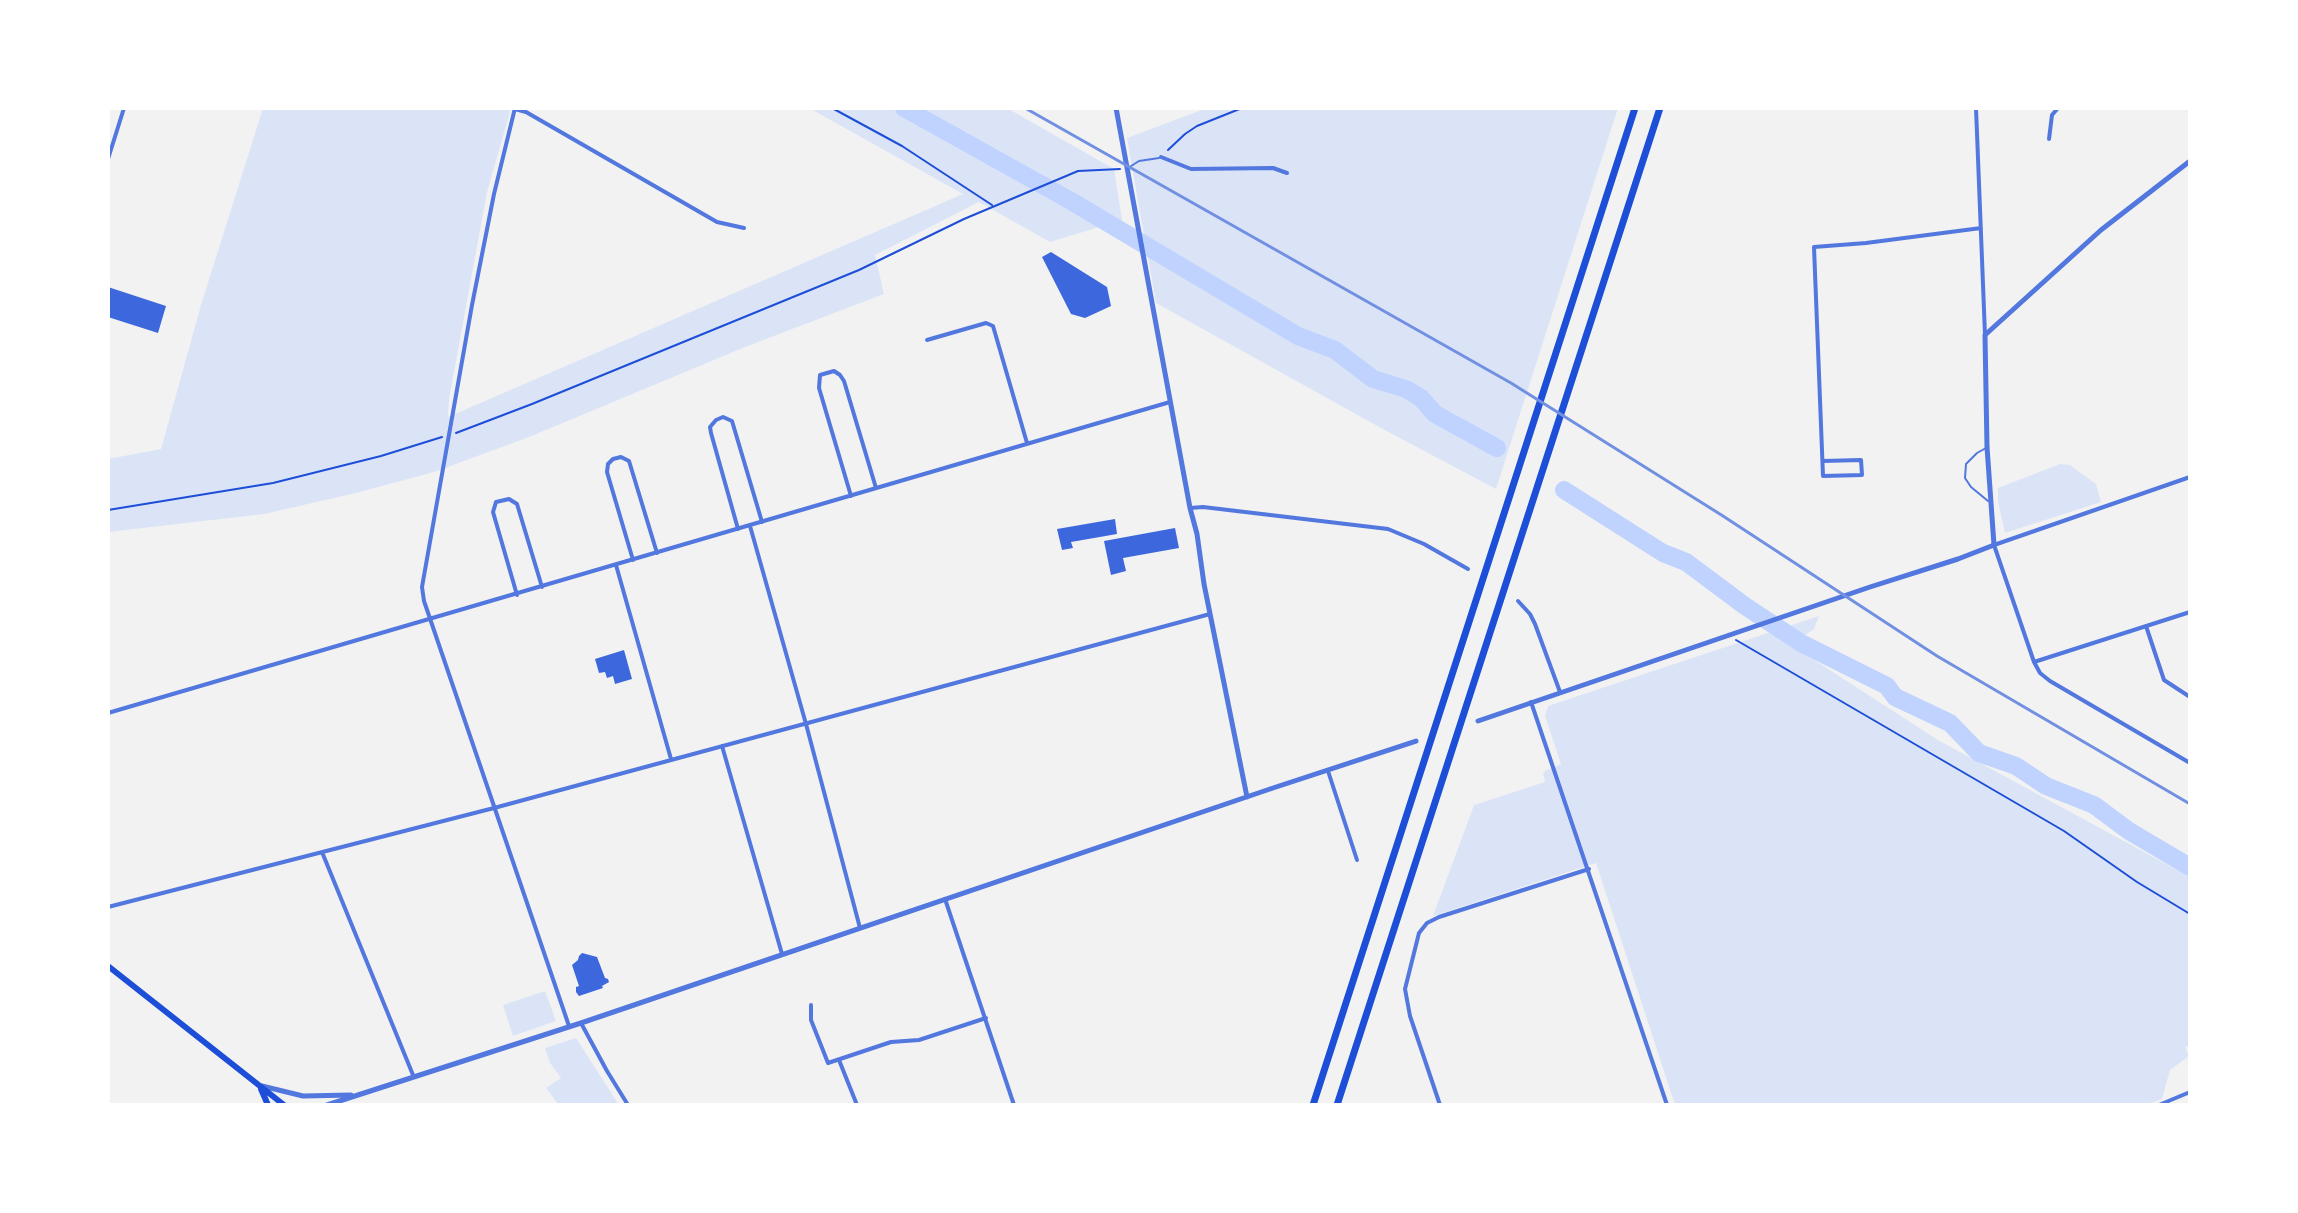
<!DOCTYPE html>
<html>
<head>
<meta charset="utf-8">
<style>
  body { margin:0 }
  #map { position:relative; width:2298px; height:1213px; overflow:hidden; background:#f2f2f2; font-family:Bitter,serif }
  canvas { display:block }
  .frame { position:absolute; inset:0; border:110px solid #fff; pointer-events:none }
</style>
</head>
<body>
<div id="map">
<canvas width="2298" height="1213"></canvas>
<div class="frame"></div>
</div>
<script>
const g = document.querySelector('canvas').getContext('2d');
g.lineJoin = 'round';
function fillPath(path, color) { g.fillStyle = color; g.fill(path, 'evenodd'); }
const toPath = rows => new Path2D(rows.map(r => 'M' + r).join(''));
function strokePath(path, color, width, dash) { g.strokeStyle = color; g.lineWidth = width; g.lineCap = dash ? 'butt' : 'round'; g.setLineDash(dash || []); g.stroke(path); }
const green = toPath([
  [263,108,511,108,487,192,449,399,448,417,963,194,809,108,1007,108,1114,169,1122,220,1050,242,979,202,875,255,884,294,745,347,529,437,434,472,356,493,264,514,108,532,108,459,161,449,201,305],
  [1207,108,1618,108,1496,489,1381,428,1156,303,1127,138],
  [2060,464,2070,465,2096,484,2101,502,2005,533,1998,502,1998,488],
  [1819,616,1814,629,1791,645,1938,740,2190,877,2190,1045,2185,1047,2189,1056,2170,1070,2162,1099,2146,1105,1675,1105,1596,863,1433,916,1474,805,1545,782,1543,772,1561,764,1545,716,1548,706],
  [545,991,556,1021,513,1036,503,1005],
  [576,1038,619,1105,559,1105,546,1088,561,1078,550,1063,545,1048]
]);
const river = toPath([
  [904,108,1071,201,1298,336,1335,350,1373,379,1406,389,1421,398,1435,414,1497,448],
  [1564,490,1663,553,1686,562,1745,606,1801,643,1887,686,1895,697,1950,723,1979,753,2016,766,2046,786,2094,805,2129,831,2190,867]
]);
const building = toPath([
  [1051,252,1107,287,1111,306,1085,318,1071,314,1042,257],
  [108,287,166,306,158,333,108,317],
  [1115,519,1117,534,1071,542,1073,548,1062,550,1057,529],
  [1175,528,1179,548,1123,558,1126,571,1111,575,1104,541],
  [624,650,632,679,615,684,613,676,607,678,605,672,599,673,595,659],
  [582,953,597,957,605,978,608,979,609,982,602,986,603,988,579,996,576,992,576,987,579,986,572,965,578,960,579,956]
]);
const path = toPath([
  [832,108,902,146,992,205],
  [1168,150,1185,134,1197,126,1242,108],
  [456,433,532,404,859,270,964,219,1078,171,1120,169],
  [108,510,273,483,381,456,442,437],
  [1736,640,2064,831,2137,882,2190,914]
]);
const service = toPath([
  [1128,168,1139,161,1159,158],
  [1986,448,1977,453,1966,464,1965,478,1971,487,1988,501]
]);
const minor = toPath([
  [515,108,494,194,472,305,422,587,424,601,569,1026],
  [1976,108,1985,335],
  [515,109,526,112,717,222,744,228],
  [2049,139,2052,115,2058,108],
  [1161,157,1191,169,1273,168,1287,173],
  [108,159,124,108],
  [927,340,986,323,993,326,1027,443],
  [1823,461,1861,460,1862,475,1823,476,1814,247,1866,243,1981,228],
  [2190,477,1994,545,2034,662,2040,673,2050,681,2190,763],
  [851,496,819,388,820,375,834,371,840,375,844,381,876,488],
  [1190,508,1203,507,1388,529,1424,544,1468,569],
  [750,526,806,724,860,928],
  [738,529,711,433,710,427,716,420,723,417,732,421,762,522],
  [633,560,607,472,608,464,613,459,621,457,629,461,657,553],
  [616,565,671,759],
  [517,595,493,512,496,502,509,499,517,504,542,587],
  [1518,601,1530,614,1535,624,1560,692],
  [2146,626,2164,680,2190,697],
  [2034,662,2190,612],
  [1531,702,1667,1105],
  [108,713,1170,402],
  [722,746,782,954],
  [1328,771,1357,860],
  [322,852,413,1075],
  [945,899,1014,1105],
  [108,907,494,808,1210,614],
  [811,1005,811,1020,828,1063,891,1042,919,1040,986,1018],
  [581,1023,607,1071,628,1105],
  [839,1060,857,1105],
  [1440,1105,1410,1016,1405,989,1419,933,1427,923,1439,917,1589,869],
  [2159,1105,2190,1092]
]);
const tertiary = toPath([
  [1116,108,1190,508,1197,534,1204,584,1247,797],
  [1478,721,1870,587,1958,559,1994,545,1987,447,1985,335,2101,230,2190,161],
  [262,1086,303,1096,351,1095],
  [327,1105,581,1023,1273,788,1416,741]
]);
const secondary = toPath([
  [108,966,284,1105],
  [261,1089,268,1105]
]);
const motorway = toPath([
  [1313,1105,1635,108],
  [1337,1105,1660,108]
]);
const rail = toPath([
  [1025,108,1511,383,1723,516,1937,656,2190,804]
]);
fillPath(green, '#dbe4f7');
strokePath(river, '#bfd3fe', 18);
fillPath(building, '#3d67dc');
strokePath(path, '#1d4ed8', 2);
strokePath(service, '#5277de', 2);
strokePath(minor, '#5277de', 4);
strokePath(tertiary, '#5277de', 5);
strokePath(secondary, '#1d4ed8', 6);
strokePath(motorway, '#1d4ed8', 7);
strokePath(rail, '#7290e2', 3);
</script>
</body>
</html>
